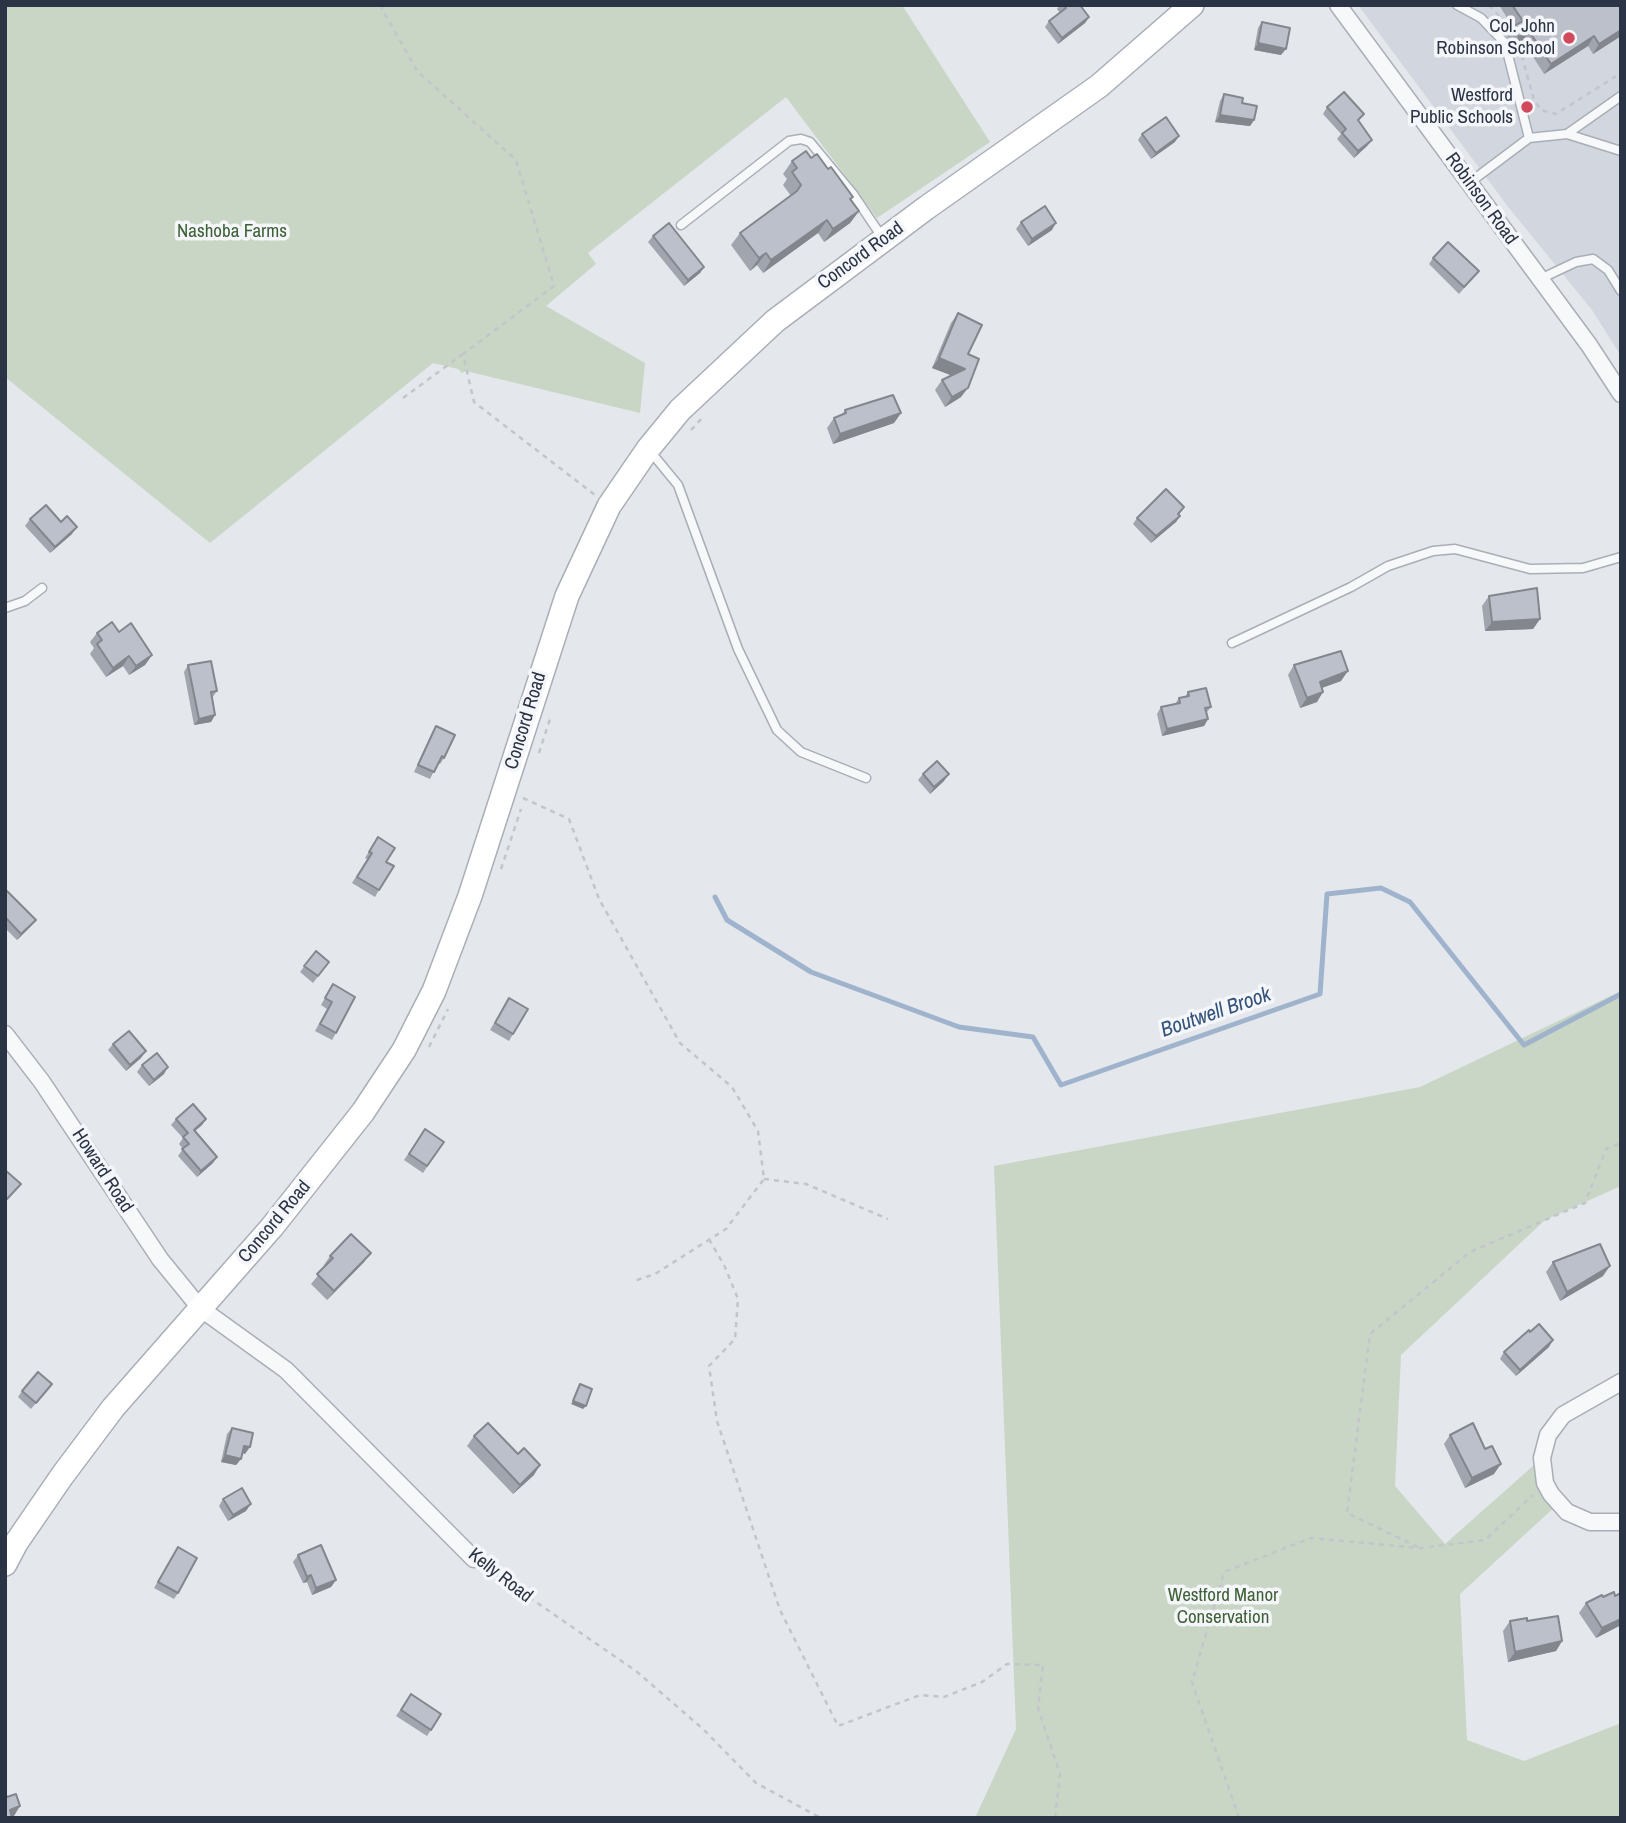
<!DOCTYPE html>
<html>
<head>
<meta charset="utf-8">
<style>
  body { margin:0 }
  #map { position:relative; width:1626px; height:1823px; overflow:hidden; background:#e4e7ec; font-family:"Archivo Narrow",sans-serif }
  canvas { display:block }
  .frame { position:absolute; inset:0; border:7px solid #2b3445; pointer-events:none }
</style>
</head>
<body>
<div id="map">
<canvas width="1626" height="1823"></canvas>
<div class="frame"></div>
</div>
<script>
const g = document.querySelector('canvas').getContext('2d');
g.lineJoin = 'round';
function fillPath(path, color) { g.fillStyle = color; g.fill(path, 'evenodd'); }
const toPath = rows => new Path2D(rows.map(r => 'M' + r).join(''));
function strokePath(path, color, width, dash) { g.strokeStyle = color; g.lineWidth = width; g.lineCap = dash ? 'butt' : 'round'; g.setLineDash(dash || []); g.stroke(path); }
function drawText(font, color, halo, rows, align = 'center') {
  g.font = font + ' "Archivo Narrow",sans-serif'; g.lineWidth = 7; g.setLineDash([]); g.textBaseline = 'middle'; g.strokeStyle = halo; g.fillStyle = color; for (const [text, x, y, turn = 0] of rows) {
    g.save(); g.translate(x, y); g.rotate((+turn || 0) * Math.PI / 180); g.textAlign = isNaN(turn) ? turn : align; if (halo) g.strokeText(text, 0, 0); g.fillText(text, 0, 0); g.restore();
  }
}
const built = toPath([
  [1358,5,1621,5,1621,356,1592,310,1509,208]
]);
const green = toPath([
  [5,5,902,5,990,142,877,218,786,97,588,253,596,264,546,306,645,363,640,413,466,371,462,373,458,369,433,363,210,543,5,377],
  [1621,991,1621,1186,1545,1220,1401,1355,1395,1486,1445,1544,1542,1458,1558,1504,1460,1594,1467,1740,1524,1761,1621,1723,1621,1818,975,1818,1016,1729,994,1166,1420,1087]
]);
const stream = toPath([
  [715,897,727,920,811,972,959,1027,1033,1037,1061,1085,1320,994,1327,894,1381,888,1410,902,1524,1045,1621,994]
]);
const path = toPath([
  [380,5,417,71,516,160,554,286,463,354,474,402,595,495],
  [1489,5,1507,25],
  [1519,46,1534,100,1541,110,1556,114,1621,73],
  [403,398,463,354],
  [691,430,703,417],
  [539,753,551,716],
  [523,798,569,819,599,899,680,1043,732,1087,758,1131,764,1179,726,1229,655,1274,634,1281],
  [501,869,521,809],
  [429,1047,448,1009],
  [764,1179,806,1184,888,1219],
  [709,1239,725,1267,738,1299,735,1339,709,1366,717,1421,780,1610,838,1726,920,1695,944,1697,982,1682,1007,1664,1043,1665,1038,1708,1060,1774,1055,1818],
  [1418,1547,1347,1513,1370,1334,1470,1252,1585,1203,1606,1149,1621,1143],
  [488,1569,636,1671,703,1729,756,1783,821,1818],
  [1239,1818,1192,1682,1224,1572,1311,1538,1420,1548,1485,1540,1533,1495]
]);
const service = toPath([
  [1457,5,1481,18,1505,43,1529,138,1469,183],
  [1567,134,1621,96],
  [1529,138,1567,134,1621,151],
  [681,225,789,141,801,139,810,142,853,194,882,237],
  [1540,279,1576,262,1593,259,1608,270,1621,291],
  [650,451,678,485,738,649,777,730,801,752,866,778],
  [5,608,25,601,42,588],
  [1232,643,1351,587,1388,566,1433,551,1455,549,1530,569,1583,568,1621,557]
]);
const minor = toPath([
  [1338,5,1589,345,1621,394],
  [5,1034,42,1082,160,1259,200,1308,286,1370,474,1559],
  [1621,1382,1563,1415,1548,1435,1542,1458,1545,1483,1551,1494,1567,1512,1590,1522,1621,1522]
]);
const secondary = toPath([
  [5,1564,16,1543,62,1476,113,1408,272,1227,363,1112,404,1050,434,991,470,896,567,596,609,506,648,449,680,410,775,321,926,208,1099,86,1192,5]
]);
const wall = toPath([
  [1060,5,1080,5,1089,17,1085,23,1058,44,1045,27,1049,21,1060,13,1057,9],
  [1499,5,1621,5,1621,36,1593,54,1588,46,1544,74,1523,41,1513,47,1507,36,1513,27],
  [1262,22,1281,55,1254,50,1258,28],
  [1224,94,1242,103,1254,120,1250,126,1215,122,1220,101],
  [1327,107,1359,121,1372,140,1367,146,1354,158,1337,139,1341,134,1323,114],
  [1142,134,1175,142,1151,159,1138,140],
  [811,158,828,169,853,197,851,200,859,211,850,223,824,242,818,233,763,273,757,265,750,271,731,245,740,233,791,196,783,185,787,179,783,174,792,161],
  [1021,222,1052,230,1028,246,1016,229],
  [653,236,704,267,700,273,684,286,648,242],
  [1433,258,1479,271,1459,294,1429,264],
  [958,313,968,354,961,397,945,407,935,390,942,380,951,375,932,368,951,323],
  [845,410,901,413,894,423,833,444,827,428,834,418,842,415],
  [1180,516,1176,522,1151,543,1133,524,1137,518],
  [30,519,72,534,50,553,25,526],
  [1489,596,1540,619,1533,629,1485,631,1482,606],
  [119,632,152,655,145,665,129,675,123,666,106,677,90,654,94,648,90,642,97,633],
  [188,665,217,691,212,698,215,715,211,722,194,725,184,672],
  [1294,665,1341,681,1322,688,1317,702,1300,708,1288,675],
  [1188,692,1211,707,1207,712,1208,719,1204,726,1162,736,1157,714,1161,707,1175,704,1179,698,1185,697],
  [436,726,444,758,440,764,438,763,430,779,414,772,432,733],
  [923,774,944,781,930,794,918,780],
  [378,837,379,890,375,897,352,883,367,859,365,858],
  [5,893,36,920,31,926,17,940,5,928],
  [316,951,329,962,313,983,300,972],
  [333,984,336,1033,332,1040,315,1031,327,1009,321,1005],
  [509,998,513,1034,509,1041,490,1030],
  [113,1044,141,1058,126,1071,108,1050],
  [142,1065,164,1074,149,1086,137,1072],
  [176,1119,206,1119,202,1125,195,1131,213,1163,197,1177,178,1156,183,1149,179,1144,183,1138,171,1125],
  [425,1129,444,1142,423,1173,404,1160],
  [371,1253,364,1262,327,1300,311,1284,325,1267,324,1265,330,1256],
  [1553,1262,1603,1276,1560,1301,1546,1272],
  [1549,1347,1516,1376,1500,1359,1504,1352],
  [47,1390,31,1409,18,1397,22,1391],
  [232,1428,245,1454,242,1453,241,1459,236,1465,221,1462,227,1434],
  [1450,1435,1494,1474,1465,1488,1444,1444],
  [474,1436,534,1475,513,1494,467,1446],
  [223,1499,246,1511,228,1521,219,1506],
  [178,1547,178,1593,174,1599,154,1588],
  [298,1555,336,1580,331,1587,312,1595,307,1582,303,1583,293,1562],
  [1603,1597,1621,1625,1596,1638,1579,1613,1586,1603],
  [1510,1621,1527,1621,1562,1641,1556,1651,1508,1662,1503,1631],
  [411,1694,441,1714,427,1736,396,1716]
]);
const shadedWall = toPath([
  [1089,17,1085,23,1058,44,1062,38],
  [1621,30,1621,36,1593,54,1599,44],
  [1529,31,1523,41,1513,47,1519,37],
  [1594,36,1588,46,1544,74,1551,64],
  [1258,43,1286,49,1281,55,1254,50],
  [1220,115,1254,120,1250,126,1215,122],
  [1179,136,1175,142,1151,159,1156,153],
  [1372,140,1367,146,1354,158,1358,151],
  [859,211,850,223,824,242,833,229],
  [827,220,818,233,763,273,771,260],
  [1056,223,1052,230,1028,246,1032,239],
  [766,253,757,265,750,271,759,258],
  [704,267,700,273,684,286,688,280],
  [939,358,965,369,958,378,932,368],
  [968,388,961,397,945,407,952,397],
  [901,413,894,423,833,444,840,434],
  [1180,516,1176,522,1151,543,1156,536],
  [77,527,72,534,50,553,55,547],
  [1540,619,1533,629,1485,631,1492,622],
  [152,655,145,665,129,675,136,666],
  [129,656,123,666,106,677,113,668],
  [1348,671,1341,681,1313,691,1320,682],
  [1323,692,1317,702,1300,708,1307,698],
  [215,715,211,722,194,725,199,719],
  [1208,719,1204,726,1162,736,1167,729],
  [949,774,944,781,930,794,934,787],
  [36,920,31,926,17,940,21,934],
  [146,1051,141,1058,126,1071,130,1065],
  [168,1067,164,1074,149,1086,154,1080],
  [206,1119,202,1125,189,1136,194,1130],
  [217,1157,213,1163,197,1177,201,1171],
  [371,1253,364,1262,327,1300,334,1291],
  [1610,1266,1603,1276,1560,1301,1567,1292],
  [1553,1340,1549,1347,1516,1376,1520,1370],
  [573,1401,586,1406,583,1409,571,1404],
  [244,1446,250,1447,245,1454,239,1452],
  [225,1455,241,1459,236,1465,221,1462],
  [1501,1464,1494,1474,1465,1488,1472,1478],
  [540,1465,534,1475,513,1494,520,1485],
  [251,1504,246,1511,228,1521,233,1515],
  [311,1575,307,1582,303,1583,307,1577],
  [336,1580,331,1587,312,1595,316,1588],
  [1621,1619,1621,1625,1596,1638,1602,1628],
  [1562,1641,1556,1651,1508,1662,1515,1652],
  [20,1806,14,1816,8,1818,10,1810]
]);
const building = toPath([
  [1064,5,1080,5,1089,17,1062,38,1049,21,1066,8,1064,5],
  [1512,5,1621,5,1621,30,1599,44,1594,36,1551,64,1529,31,1519,37,1514,26,1523,21,1512,5],
  [1262,22,1290,28,1286,49,1258,43,1262,22],
  [1344,92,1364,114,1358,120,1372,140,1358,151,1342,133,1346,129,1327,107,1344,92],
  [1224,94,1243,98,1242,103,1257,106,1254,120,1220,115,1224,94],
  [1166,117,1179,136,1156,153,1142,134,1166,117],
  [806,151,811,158,817,154,828,169,831,167,853,197,850,199,859,211,833,229,827,220,771,260,766,253,759,258,740,233,797,191,801,185,792,172,797,168,792,161,806,151],
  [1045,206,1056,223,1032,239,1021,222,1045,206],
  [669,223,704,267,688,280,653,236,669,223],
  [1448,242,1479,271,1464,287,1433,258,1448,242],
  [958,313,982,325,968,354,979,359,968,388,952,397,942,380,965,369,939,358,958,313],
  [893,395,901,413,840,434,834,418,846,413,845,410,893,395],
  [1166,489,1184,507,1178,514,1180,516,1156,536,1137,518,1166,489],
  [46,505,61,522,67,516,77,527,55,547,30,519,46,505],
  [1537,588,1540,619,1492,622,1489,596,1537,588],
  [112,622,119,632,131,623,152,655,136,666,129,656,113,668,97,644,102,640,97,633,112,622],
  [1341,651,1348,671,1320,682,1323,692,1307,698,1294,665,1341,651],
  [211,661,217,691,211,692,215,715,199,719,188,665,211,661],
  [1206,688,1211,707,1205,708,1208,719,1167,729,1161,707,1180,703,1179,698,1189,696,1188,692,1206,688],
  [436,726,455,735,444,758,442,756,434,772,418,765,436,726],
  [937,761,949,774,934,787,923,774,937,761],
  [378,837,395,848,386,862,394,866,379,890,357,877,372,853,369,852,378,837],
  [7,891,36,920,21,934,5,917,5,893,7,891],
  [316,951,329,962,318,976,304,966,316,951],
  [333,984,355,997,336,1033,320,1024,332,1002,325,998,333,984],
  [509,998,528,1009,513,1034,495,1023,509,998],
  [129,1031,146,1051,130,1065,113,1044,129,1031],
  [157,1053,168,1067,154,1080,142,1065,157,1053],
  [193,1104,206,1119,194,1130,217,1157,201,1171,182,1149,189,1144,183,1137,188,1133,176,1119,193,1104],
  [425,1129,444,1142,427,1166,409,1154,425,1129],
  [5,1170,21,1184,7,1199,5,1198,5,1170],
  [351,1234,371,1253,334,1291,317,1274,333,1258,330,1256,351,1234],
  [1600,1244,1610,1266,1567,1292,1553,1262,1600,1244],
  [1539,1324,1553,1340,1520,1370,1504,1352,1529,1330,1530,1332,1539,1324],
  [38,1372,52,1384,36,1403,22,1391,38,1372],
  [580,1384,592,1389,586,1406,573,1401,580,1384],
  [488,1423,518,1454,524,1448,540,1465,520,1485,474,1436,488,1423],
  [1473,1423,1485,1449,1492,1446,1501,1464,1472,1478,1450,1435,1473,1423],
  [232,1428,253,1433,250,1447,244,1446,241,1459,225,1455,232,1428],
  [242,1488,251,1504,233,1515,223,1499,242,1488],
  [321,1545,336,1580,316,1588,311,1575,307,1577,298,1555,321,1545],
  [178,1547,197,1558,178,1593,158,1582,178,1547],
  [1614,1592,1615,1596,1621,1593,1621,1619,1602,1628,1586,1603,1602,1595,1603,1597,1614,1592],
  [1558,1616,1562,1641,1515,1652,1510,1621,1527,1618,1527,1621,1558,1616],
  [411,1694,441,1714,431,1730,401,1710,411,1694],
  [5,1793,7,1797,16,1794,20,1806,10,1810,12,1818,5,1818,5,1793]
]);
const markers = [
  [1569,38,7,"#d1495b"],
  [1527,107,7,"#d1495b"]
];
const poiNames = [
  ["Col. John",1555,27],
  ["Robinson School",1555,49],
  ["Westford",1513,96],
  ["Public Schools",1513,118]
];
const streetNames = [
  ["Robinson Road",1481,199,54],
  ["Concord Road",861,256,-36],
  ["Concord Road",526,721,-73],
  ["Howard Road",102,1171,57],
  ["Concord Road",275,1222,-50],
  ["Kelly Road",500,1576,38]
];
const parkNames = [
  ["Nashoba Farms",232,232],
  ["Westford Manor",1223,1596],
  ["Conservation",1223,1618]
];
const waterNames = [
  ["Boutwell Brook",1216,1013,-19]
];
fillPath(built, '#d2d6de');
fillPath(green, '#c9d6c5');
strokePath(stream, '#9fb4cc', 5);
strokePath(service, '#a9aeb7', 11);
strokePath(minor, '#a9aeb7', 19);
strokePath(secondary, '#a9aeb7', 26);
strokePath(path, '#c2c5cb', 2.5, [5, 5]);
strokePath(service, '#f7f8fa', 8);
strokePath(minor, '#f7f8fa', 16);
strokePath(secondary, '#fff', 23);
fillPath(wall, '#a1a5ae');
fillPath(shadedWall, '#83868d');
fillPath(building, '#bbc0ca');
strokePath(building, '#83868d', 2);
for (const [x, y, r, color] of markers) { const dot = new Path2D(); dot.arc(x, y, r, 0, 2 * Math.PI); g.fillStyle = color; g.fill(dot); strokePath(dot, '#f4f6f9', 2.5); }
drawText('19px', '#2b3445', '#f4f6f9', poiNames, 'right');
drawText('19px', '#2b3445', '#f4f6f9', streetNames);
drawText('19px', '#3f6138', '#f4f6f9', parkNames);
drawText('italic 21px', '#34527a', '#f4f6f9', waterNames);
</script>
</body>
</html>
